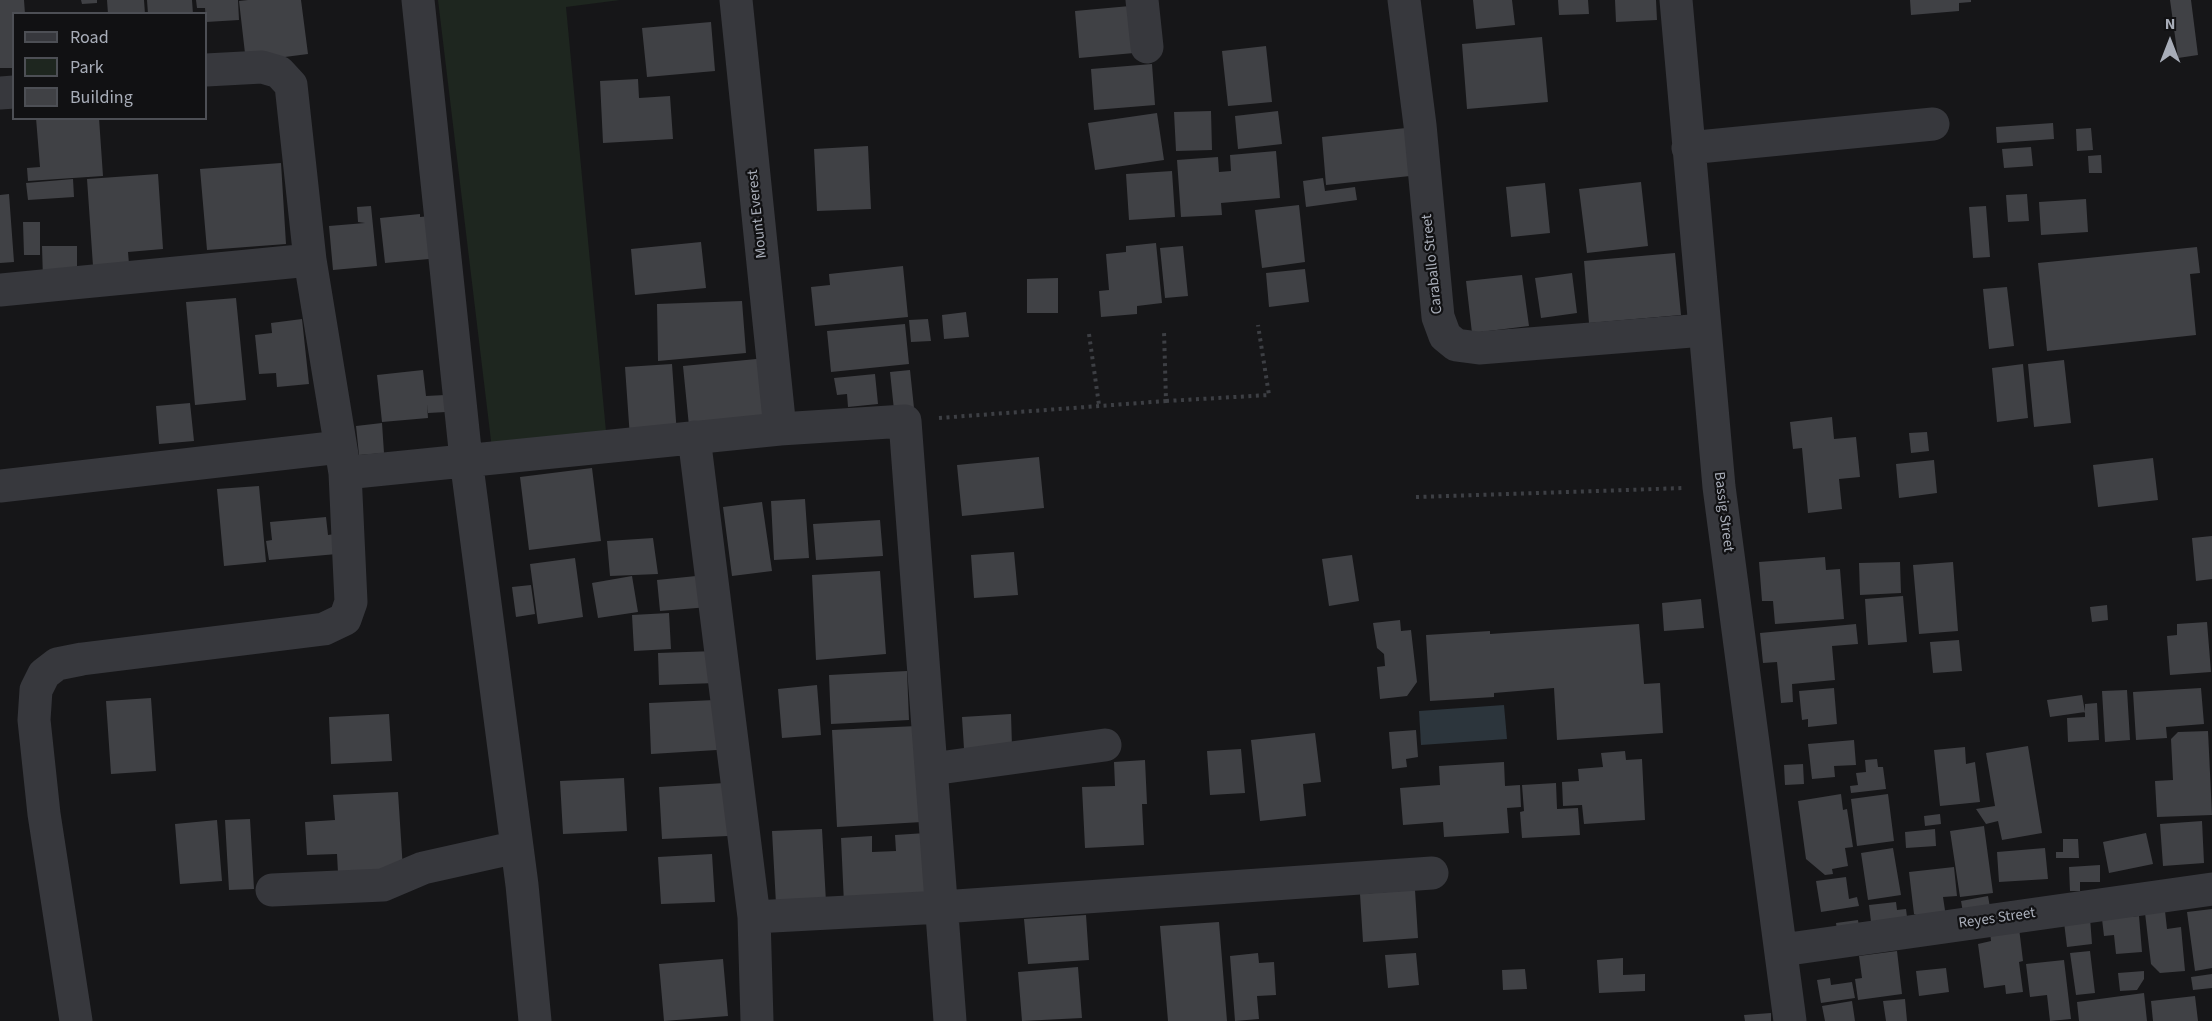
<!DOCTYPE html>
<html>
<head>
<meta charset="utf-8">
<style>
  body { margin:0 }
  #map { position:relative; width:2212px; height:1021px; overflow:hidden; background:#161618; font-family:"Source Sans 3",sans-serif }
  canvas { display:block }
  .legend { position:absolute; left:12px; top:12px; width:195px; height:108px; box-sizing:border-box; background:#111113; border:2px solid #4d4f55; margin:0; padding:8px 10px; list-style:none; font-size:18px; color:#a8adb8 }
  .legend li { display:flex; align-items:center; gap:12px; height:30px }
  .legend b { width:30px; border:2px solid #4d4f55 }
  .north { position:absolute; left:2140px; top:12px; width:60px; height:60px; -webkit-text-stroke:4px #111113; paint-order:stroke; rotate:0deg; font-size:16px; font-weight:700; line-height:24px; text-align:center; color:#a8adb8 }
  .north::after { content:''; display:block; margin:auto; width:21px; height:27px; background:#a8adb8; clip-path:polygon(50% 0,100% 100%,50% 72%,0 100%) }
</style>
</head>
<body>
<div id="map">
<canvas width="2212" height="1021"></canvas>
<ul class="legend">
<li><b style="height:8px;background:#37383d"></b>Road</li>
<li><b style="height:16px;background:#1e261f"></b>Park</li>
<li><b style="height:16px;background:#404145"></b>Building</li>
</ul>
<div class="north">N</div>
</div>
<script>
const g = document.querySelector('canvas').getContext('2d');
g.lineJoin = 'round';
function fillPath(path, color) { g.fillStyle = color; g.fill(path, 'evenodd'); }
const toPath = rows => new Path2D(rows.map(r => 'M' + r).join(''));
function strokePath(path, color, width, dash) { g.strokeStyle = color; g.lineWidth = width; g.lineCap = dash ? 'butt' : 'round'; g.setLineDash(dash || []); g.stroke(path); }
function drawText(font, color, halo, rows, align = 'center') {
  g.font = font + ' "Source Sans 3",sans-serif'; g.lineWidth = 4.5; g.setLineDash([]); g.textBaseline = 'middle'; g.strokeStyle = halo; g.fillStyle = color; for (const [text, x, y, turn = 0] of rows) {
    g.save(); g.translate(x, y); g.rotate((+turn || 0) * Math.PI / 180); g.textAlign = isNaN(turn) ? turn : align; if (halo) g.strokeText(text, 0, 0); g.fillText(text, 0, 0); g.restore();
  }
}
const green = toPath([
  [438,0,620,0,566,7,607,442,492,449]
]);
const water = toPath([
  [1504,705,1507,739,1421,745,1419,711]
]);
const building = toPath([
  [0,0,24,0,25,14,14,14,14,68,0,68],
  [81,0,97,0,97,3,82,4],
  [107,0,144,0,145,14,108,14],
  [147,0,192,0,193,14,148,14],
  [196,0,238,0,239,20,206,22,205,8,197,8],
  [248,0,301,0,308,54,246,62,239,1],
  [1473,0,1512,0,1515,25,1476,29],
  [1558,0,1588,0,1589,14,1559,15],
  [1615,0,1656,0,1657,20,1616,22],
  [1910,0,1971,0,1971,2,1959,3,1959,11,1911,15],
  [2170,0,2191,0,2198,55,2178,58],
  [1130,6,1134,53,1079,58,1075,11],
  [711,22,715,71,647,77,642,28],
  [1542,37,1548,102,1467,109,1462,44],
  [1266,46,1272,102,1228,106,1222,51],
  [1152,64,1155,105,1094,110,1091,69],
  [638,79,639,98,670,96,673,139,603,143,600,81],
  [1211,111,1212,150,1176,151,1174,112],
  [1278,111,1282,144,1238,149,1235,116],
  [1157,113,1164,160,1095,170,1088,123],
  [36,118,99,118,103,176,28,181,27,168,40,167],
  [2053,123,2054,139,1997,143,1996,127],
  [1406,128,1410,176,1326,185,1322,137],
  [2091,128,2093,150,2077,151,2076,129],
  [868,146,871,209,817,211,814,149],
  [2031,147,2033,166,2004,168,2002,149],
  [1276,151,1280,198,1221,203,1222,215,1181,217,1177,160,1218,157,1219,172,1231,171,1230,155],
  [2101,155,2102,173,2089,173,2088,156],
  [281,163,286,244,207,250,200,169],
  [1172,171,1175,217,1129,220,1126,174],
  [158,174,163,249,128,252,129,264,93,266,87,179],
  [1323,178,1325,191,1355,187,1357,200,1306,207,1303,181],
  [73,179,74,197,28,200,26,183],
  [1641,182,1648,246,1587,253,1579,189],
  [1545,183,1550,233,1511,237,1506,187],
  [9,194,14,262,0,263,0,195],
  [2027,194,2029,221,2008,222,2006,195],
  [2086,199,2088,232,2041,235,2039,202],
  [1299,205,1305,262,1262,268,1255,210],
  [371,206,377,266,333,270,329,226,365,223,358,222,357,207],
  [1986,206,1990,257,1973,258,1969,207],
  [420,214,420,217,431,216,440,258,385,263,380,218],
  [23,222,40,222,40,255,24,255],
  [701,242,706,288,635,295,631,249],
  [1156,243,1162,303,1137,306,1137,314,1101,317,1099,291,1109,290,1106,254,1126,252,1126,246],
  [42,246,77,246,77,280,43,280],
  [1183,246,1188,296,1165,298,1160,248],
  [2197,247,2200,273,2190,274,2196,335,2047,351,2038,263],
  [1675,253,1681,315,1589,323,1584,261],
  [903,266,908,317,815,326,811,287,830,285,829,274],
  [1305,269,1309,302,1269,307,1266,273],
  [1572,273,1577,313,1541,318,1535,278],
  [1522,275,1529,326,1472,333,1466,281],
  [1058,278,1058,313,1027,313,1027,279],
  [2007,287,2014,346,1989,349,1983,289],
  [236,298,246,400,195,405,186,302],
  [742,301,746,353,658,361,657,304],
  [966,312,969,337,944,339,942,315],
  [302,319,309,384,277,387,276,373,259,374,255,335,272,333,271,323],
  [928,319,931,341,911,342,909,320],
  [905,324,909,364,831,372,827,331],
  [767,358,772,418,689,426,683,366],
  [2064,360,2071,423,2034,427,2028,364],
  [672,364,677,435,630,438,625,367],
  [2023,364,2028,418,1997,422,1992,368],
  [423,370,426,396,445,395,446,412,428,413,427,404,428,418,382,422,377,375],
  [910,370,914,408,894,410,890,372],
  [875,374,878,404,848,407,847,394,837,395,834,378],
  [190,403,194,441,159,444,156,406],
  [1832,417,1834,439,1856,437,1860,477,1839,479,1842,509,1808,513,1802,448,1793,449,1790,422],
  [382,423,384,453,359,455,356,426],
  [1927,432,1929,451,1911,453,1909,433],
  [1039,457,1044,508,962,516,957,465],
  [2153,458,2158,500,2098,507,2093,465],
  [1934,460,1937,493,1899,498,1896,464],
  [592,468,601,541,529,550,520,477],
  [259,486,266,562,224,566,217,489],
  [805,499,809,558,774,560,771,501],
  [762,502,772,571,732,576,723,507],
  [326,517,328,535,335,534,337,554,269,560,266,541,272,540,270,522],
  [880,520,883,556,816,560,813,524],
  [2212,536,2212,579,2196,581,2192,538],
  [653,538,658,574,610,576,607,541],
  [1014,552,1018,595,974,598,971,555],
  [1352,555,1359,601,1329,606,1322,559],
  [1825,557,1826,570,1840,569,1844,619,1775,624,1773,601,1762,601,1759,562],
  [575,558,583,617,538,624,530,564],
  [1900,562,1901,593,1860,595,1859,563],
  [1953,562,1958,631,1919,634,1913,565],
  [880,571,886,654,816,660,812,575],
  [706,575,709,607,660,611,657,580],
  [632,576,638,612,598,618,592,583],
  [531,585,535,614,516,617,512,587],
  [1903,596,1907,642,1868,645,1865,599],
  [1701,599,1704,628,1664,631,1662,603],
  [2107,605,2108,620,2092,622,2090,607],
  [669,613,671,649,634,651,632,615],
  [1400,620,1401,631,1411,630,1417,682,1407,696,1380,699,1377,667,1385,666,1384,654,1377,648,1373,623],
  [2207,622,2211,672,2170,675,2167,636,2177,635,2177,624],
  [1639,624,1644,684,1660,683,1663,733,1557,740,1554,688,1494,693,1494,697,1430,701,1426,635,1490,631,1490,634],
  [1856,624,1858,644,1832,646,1835,680,1792,684,1793,702,1781,703,1777,662,1763,663,1760,633],
  [1959,640,1962,671,1933,673,1930,642],
  [715,651,716,683,659,685,658,653],
  [907,671,909,720,831,724,829,675],
  [817,685,821,735,782,738,778,689],
  [1834,688,1837,724,1808,727,1808,719,1802,720,1799,691],
  [2201,688,2204,724,2166,727,2167,738,2136,740,2133,692],
  [2127,690,2130,740,2105,742,2102,691],
  [2082,695,2085,712,2050,717,2047,700],
  [151,698,156,771,111,774,106,701],
  [715,700,717,750,651,754,649,703],
  [2097,703,2099,740,2068,742,2067,718,2085,717,2085,704],
  [389,714,392,761,331,764,329,717],
  [1011,714,1012,747,964,749,962,717],
  [917,726,922,822,837,827,832,730],
  [1416,730,1418,757,1406,759,1407,767,1392,769,1389,732],
  [2208,731,2212,815,2157,817,2155,781,2173,780,2171,739,2178,732],
  [1315,733,1321,782,1303,784,1306,816,1260,821,1251,740],
  [1854,740,1856,765,1834,766,1835,777,1812,779,1808,744],
  [2028,746,2042,833,2002,840,1998,821,1986,824,1976,809,1995,806,1986,753],
  [1965,747,1966,764,1975,762,1980,802,1940,806,1934,750],
  [1241,749,1245,793,1210,795,1207,751],
  [1625,751,1626,760,1642,759,1645,820,1584,824,1582,805,1563,806,1562,782,1579,781,1578,769,1603,767,1601,753],
  [1877,759,1878,767,1883,767,1886,789,1851,793,1850,786,1858,785,1856,773,1866,772,1865,760],
  [1145,760,1147,804,1142,804,1144,845,1085,848,1082,787,1115,786,1114,762],
  [1504,762,1505,786,1520,785,1521,807,1507,808,1509,833,1444,837,1443,822,1403,825,1400,788,1440,785,1439,766],
  [1803,764,1804,784,1785,785,1784,765],
  [624,778,627,831,563,834,560,781],
  [725,783,728,836,662,839,659,787],
  [1556,783,1557,809,1578,808,1580,835,1522,838,1520,812,1524,811,1522,785],
  [398,792,403,870,338,873,337,854,307,855,305,822,335,820,333,795],
  [1841,794,1843,810,1847,809,1853,847,1845,848,1848,866,1832,869,1833,874,1825,875,1806,859,1798,801],
  [1888,794,1894,841,1857,846,1851,799],
  [1940,814,1941,824,1925,826,1924,816],
  [250,819,254,889,229,890,225,820],
  [217,820,222,881,180,884,175,824],
  [2202,821,2204,863,2163,866,2160,824],
  [1984,826,1993,893,1960,897,1950,831],
  [822,829,826,902,776,904,772,831],
  [1935,829,1936,846,1906,848,1905,832],
  [926,833,930,899,844,904,841,838,872,836,872,852,896,851,895,835],
  [2146,833,2153,864,2109,873,2103,842],
  [2063,839,2078,839,2079,858,2056,858,2056,852,2063,852],
  [1893,848,1901,895,1868,900,1861,853],
  [2045,848,2048,879,1999,882,1997,852],
  [712,854,715,902,661,904,658,857],
  [2100,865,2100,882,2080,882,2080,891,2070,891,2069,867],
  [1954,867,1957,896,1943,897,1946,917,1926,919,1914,914,1909,872],
  [1846,877,1849,899,1857,897,1859,906,1821,912,1816,881],
  [1415,890,1418,938,1363,942,1360,894],
  [1988,896,1991,913,1964,918,1961,901],
  [1896,902,1897,910,1906,909,1908,925,1872,930,1869,905],
  [2212,909,2212,968,2195,971,2187,912],
  [2165,911,2167,929,2181,927,2185,971,2160,973,2151,964,2145,913],
  [1086,915,1089,960,1028,964,1024,919],
  [2139,916,2142,952,2116,954,2114,935,2104,936,2102,919],
  [2090,918,2092,944,2067,947,2064,922],
  [1858,920,1860,934,1838,937,1836,923],
  [1219,922,1227,1021,1168,1021,1160,926],
  [2019,928,2023,961,2019,962,2023,992,2006,994,2005,985,1984,988,1978,944,1991,941,1990,931],
  [1897,951,1902,994,1858,1000,1855,979,1862,978,1859,956],
  [2090,951,2095,993,2076,995,2070,953],
  [1258,953,1259,963,1274,962,1276,995,1257,996,1259,1019,1235,1021,1230,956],
  [1416,953,1419,985,1388,988,1385,955],
  [1623,958,1623,975,1645,974,1645,991,1599,993,1597,960],
  [723,959,728,1016,664,1021,659,964],
  [2064,960,2071,1019,2050,1021,2047,995,2030,997,2026,964],
  [1078,967,1082,1018,1022,1021,1018,972],
  [1946,968,1949,992,1919,996,1916,971],
  [1525,969,1527,989,1503,990,1502,970],
  [2144,971,2144,979,2137,990,2120,991,2118,973],
  [2212,974,2212,988,2193,990,2191,977],
  [1830,978,1831,985,1852,982,1855,998,1821,1003,1817,980],
  [2144,993,2147,1021,2079,1021,2077,1002],
  [2195,996,2198,1021,2153,1021,2151,1001],
  [1905,999,1907,1021,1886,1021,1883,1001],
  [1852,1001,1855,1021,1825,1021,1822,1006],
  [1771,1013,1771,1021,1745,1021,1744,1015]
]);
const path = toPath([
  [1089,334,1099,405],
  [1166,401,1269,395,1258,325],
  [939,418,1166,401,1164,331],
  [1416,497,1685,488]
]);
const minor = toPath([
  [418,0,466,459,522,885,535,1021],
  [736,0,780,429],
  [1142,0,1147,47],
  [1404,0,1420,125,1438,317,1445,336,1456,345,1479,348,1704,330],
  [1676,0,1719,487,1790,1021],
  [0,93,14,92],
  [1688,148,1933,124],
  [0,290,310,260],
  [694,437,754,917,757,1021],
  [345,473,780,429,905,421,950,1021],
  [0,486,340,447],
  [932,769,1105,745],
  [272,890,383,885,423,868,517,847],
  [754,917,942,907,1432,873],
  [1782,950,2212,889],
  [76,1021,44,814,34,720,36,690,44,674,57,664,82,659,324,629,345,619,351,602,345,473,310,260,291,85,279,72,262,67,206,70]
]);
const streetNames = [
  ["Mount Everest",758,214,-96],
  ["Caraballo Street",1433,264,-96],
  ["Bassig Street",1723,512,83],
  ["Reyes Street",1997,919,-8]
];
fillPath(green, '#1e261f');
fillPath(water, '#2c353c');
fillPath(building, '#404145');
strokePath(path, '#3d3f44', 4, [3, 4.5]);
strokePath(minor, '#37383d', 33);
drawText('15px', '#a8adb8', '#111113', streetNames);
</script>
</body>
</html>
